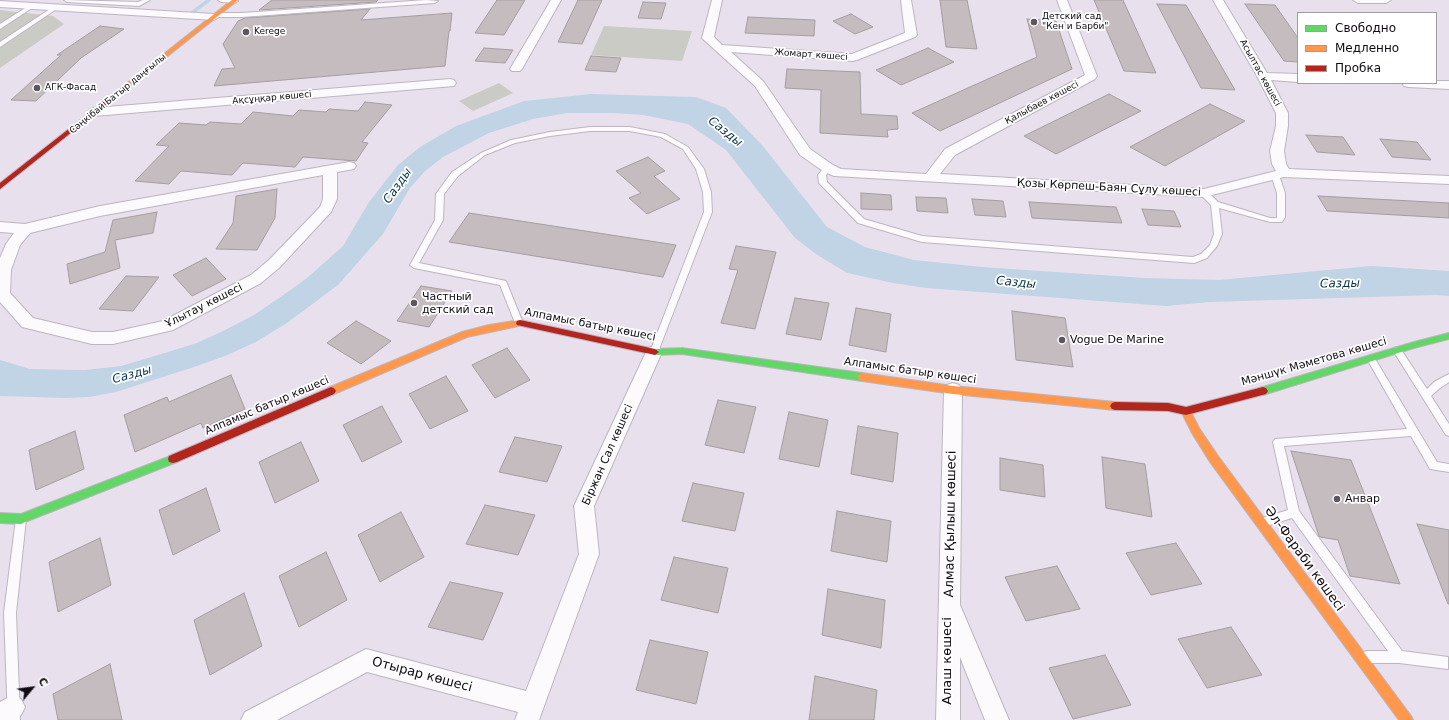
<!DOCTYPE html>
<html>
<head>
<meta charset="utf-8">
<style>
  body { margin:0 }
  #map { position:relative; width:1449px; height:720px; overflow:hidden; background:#e9e0ee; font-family:"DejaVu Sans",sans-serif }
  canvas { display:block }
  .legend { position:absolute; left:1297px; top:12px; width:140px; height:72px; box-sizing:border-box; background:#fff; border:1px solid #a09da1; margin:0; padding:5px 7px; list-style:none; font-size:12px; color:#110b14 }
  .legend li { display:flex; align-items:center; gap:8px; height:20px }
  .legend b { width:20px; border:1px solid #a09da1 }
  .north { position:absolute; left:12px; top:668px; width:40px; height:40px; -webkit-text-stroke:3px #fff; paint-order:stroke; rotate:61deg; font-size:11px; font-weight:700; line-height:16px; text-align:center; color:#110b14 }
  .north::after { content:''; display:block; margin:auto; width:14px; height:18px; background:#110b14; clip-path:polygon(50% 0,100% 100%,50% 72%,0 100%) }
</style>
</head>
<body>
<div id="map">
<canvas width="1449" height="720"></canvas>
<ul class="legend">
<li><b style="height:5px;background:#63d668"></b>Свободно</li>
<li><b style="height:5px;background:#ff974d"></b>Медленно</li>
<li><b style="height:5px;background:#b3261e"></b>Пробка</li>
</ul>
<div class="north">С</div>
</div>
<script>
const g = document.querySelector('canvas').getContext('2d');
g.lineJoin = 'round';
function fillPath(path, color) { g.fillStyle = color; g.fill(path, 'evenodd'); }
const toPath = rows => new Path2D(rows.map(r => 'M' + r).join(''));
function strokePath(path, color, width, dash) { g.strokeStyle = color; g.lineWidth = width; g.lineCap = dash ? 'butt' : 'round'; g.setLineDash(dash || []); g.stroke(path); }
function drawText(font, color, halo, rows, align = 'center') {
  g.font = font + ' "DejaVu Sans",sans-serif'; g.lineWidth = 3.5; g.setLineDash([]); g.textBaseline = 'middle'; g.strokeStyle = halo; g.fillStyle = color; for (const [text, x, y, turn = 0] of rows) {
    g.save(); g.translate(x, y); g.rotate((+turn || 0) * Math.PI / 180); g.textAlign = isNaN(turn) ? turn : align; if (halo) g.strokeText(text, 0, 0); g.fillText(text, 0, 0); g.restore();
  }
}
const green = toPath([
  [0,10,53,16,64,24,0,68],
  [604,26,692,31,682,61,591,55],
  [499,83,513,93,473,111,459,101]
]);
const water = toPath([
  [591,94,696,97,726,108,762,145,827,227,865,247,914,260,982,267,1145,278,1219,280,1371,266,1449,271,1449,296,1436,295,1210,302,1166,306,926,288,893,283,847,273,816,254,795,238,726,150,688,124,643,115,613,113,567,113,533,119,489,133,443,157,425,171,410,188,383,234,338,285,287,323,256,342,225,356,191,368,116,392,89,397,65,398,0,396,0,360,30,369,85,370,121,366,158,355,197,343,223,331,254,315,279,298,307,278,343,246,369,202,398,165,420,147,456,126,524,101]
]);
const stream = toPath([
  [193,12,209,0]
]);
const building = toPath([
  [272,0,378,0,376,2,259,10,272,0],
  [497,0,525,0,504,35,475,33,497,0],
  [578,0,602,0,582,44,558,42,578,0],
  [940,0,967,0,977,49,946,47,940,0],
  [1094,0,1123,0,1156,73,1124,71,1094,0],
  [643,2,666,3,661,19,638,18,643,2],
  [1157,4,1186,5,1235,90,1201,88,1157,4],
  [1245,4,1275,5,1298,38,1298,62,1284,61,1245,4],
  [370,9,361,20,452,13,450,31,449,31,445,66,214,86,222,69,235,68,223,44,238,21,245,18,370,9],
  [851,14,873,27,855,34,833,21,851,14],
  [748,17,815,20,814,36,745,33,748,17],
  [1027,19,1056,21,1072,69,940,131,912,113,1037,57,1027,19],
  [100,26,124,29,81,58,36,101,11,100,61,55,57,55,100,26],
  [484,48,513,50,505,63,475,61,484,48],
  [928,48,954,62,901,85,876,70,928,48],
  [591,56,621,58,616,72,585,70,591,56],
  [787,69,860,72,861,114,897,116,898,129,887,130,888,137,820,133,821,90,785,88,787,69],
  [1109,94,1141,111,1056,154,1024,136,1109,94],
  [365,102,392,105,362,142,368,143,356,161,303,157,295,167,243,163,232,175,181,171,169,184,135,181,169,146,156,145,179,123,206,125,210,122,241,124,253,112,293,116,299,110,326,112,329,109,358,111,365,102],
  [1210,104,1245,121,1165,166,1130,147,1210,104],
  [1306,135,1343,137,1355,155,1317,152,1306,135],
  [1380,139,1417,142,1431,160,1392,157,1380,139],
  [648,157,665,171,654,176,680,199,647,214,629,198,641,193,616,171,648,157],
  [277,189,275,218,257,250,216,249,233,223,236,196,277,189],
  [861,193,891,195,892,210,861,209,861,193],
  [1318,196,1449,203,1449,218,1327,211,1318,196],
  [916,197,946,198,948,213,917,211,916,197],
  [972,199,1003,201,1006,217,975,215,972,199],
  [1029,202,1116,207,1122,223,1032,218,1029,202],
  [1142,209,1174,211,1181,227,1148,225,1142,209],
  [157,212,153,233,115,240,120,268,70,284,67,264,105,252,113,220,157,212],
  [469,213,585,231,676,245,663,277,449,242,469,213],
  [736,246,776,252,755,329,721,323,738,270,729,269,736,246],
  [206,258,226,279,192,296,173,275,206,258],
  [126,276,159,277,133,311,99,309,126,276],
  [421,286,452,291,429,327,397,321,421,286],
  [795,298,829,303,821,340,786,334,795,298],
  [856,308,891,314,886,352,849,345,856,308],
  [1012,311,1065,318,1073,367,1016,360,1012,311],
  [356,321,391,341,361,364,327,343,356,321],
  [507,348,530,380,495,398,472,365,507,348],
  [231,375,245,409,203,428,201,423,135,452,124,415,167,397,169,402,231,375],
  [446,376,468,411,430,429,409,394,446,376],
  [718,400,756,407,744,453,705,445,718,400],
  [382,406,402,442,362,462,343,425,382,406],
  [789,412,828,420,819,467,779,459,789,412],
  [858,426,898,433,893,482,851,474,858,426],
  [75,431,84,469,36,490,29,450,75,431],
  [515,437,562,446,547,482,499,472,515,437],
  [301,442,319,481,275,503,259,462,301,442],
  [1291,451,1351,460,1400,584,1350,576,1338,540,1320,537,1319,536,1291,451],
  [1102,457,1145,464,1152,517,1106,508,1102,457],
  [1000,458,1043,465,1045,497,1000,490,1000,458],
  [693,483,744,493,735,531,682,521,693,483],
  [206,488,220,531,173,555,159,510,206,488],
  [485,505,535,515,518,555,466,544,485,505],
  [837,511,891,521,887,562,831,551,837,511],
  [401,512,424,557,380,582,358,535,401,512],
  [1417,524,1449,530,1449,604,1448,604,1417,524],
  [100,538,111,585,58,612,49,562,100,538],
  [1176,543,1202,584,1151,595,1126,553,1176,543],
  [326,552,347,600,299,627,279,576,326,552],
  [674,557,728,568,718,613,661,600,674,557],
  [1057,566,1080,609,1026,621,1005,577,1057,566],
  [450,582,503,593,483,640,428,627,450,582],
  [828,589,885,600,881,648,822,635,828,589],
  [244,593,262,646,210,675,194,620,244,593],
  [1231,627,1262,675,1207,688,1178,639,1231,627],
  [650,640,708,652,696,704,636,690,650,640],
  [1105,655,1131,705,1073,719,1049,668,1105,655],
  [110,664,122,720,58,720,53,694,110,664],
  [815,676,877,690,874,720,809,720,815,676]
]);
const lane = toPath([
  [64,0,138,2,143,0,150,0,139,6,67,2,64,0],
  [218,0,237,0,238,1,235,3,221,2,218,0],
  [426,0,438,1,435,3,242,17,217,17,214,15,217,13,242,13,426,0],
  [30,5,35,6,0,29,0,24,30,5],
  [53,7,58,8,0,47,0,42,53,7],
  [590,127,630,127,665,134,688,147,704,169,711,192,712,212,658,352,654,355,650,352,704,212,703,192,696,169,683,149,661,137,630,131,590,131,550,136,515,143,485,155,458,176,444,194,443,220,419,263,506,281,523,323,522,325,516,325,515,323,500,285,414,268,410,265,435,220,436,194,452,172,481,153,511,140,550,132,590,127],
  [825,166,828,166,832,168,826,175,827,182,864,219,922,236,1193,257,1201,254,1210,245,1214,234,1211,205,1201,195,1201,191,1207,191,1218,202,1270,218,1277,218,1277,193,1271,175,1275,173,1279,175,1285,193,1285,217,1282,222,1270,222,1219,208,1222,234,1217,246,1207,258,1194,263,922,242,858,223,819,183,818,175,825,166],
  [1397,347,1400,348,1427,389,1434,382,1449,374,1449,382,1440,388,1431,396,1449,424,1449,436,1446,435,1394,352,1393,350,1394,348,1397,347],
  [1371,356,1374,357,1437,462,1449,464,1449,472,1430,469,1411,436,1284,446,1299,511,1402,651,1448,657,1448,669,1399,663,1366,663,1362,661,1360,657,1362,653,1366,651,1388,651,1292,518,1263,527,1259,525,1258,522,1259,519,1288,510,1273,442,1275,439,1407,429,1367,359,1371,356],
  [21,514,25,516,26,519,16,613,20,720,8,720,4,613,16,519,17,516,21,514]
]);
const street = toPath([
  [551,0,561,0,522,69,520,71,512,71,510,69,551,0],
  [712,0,722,0,714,37,722,45,852,54,905,33,901,0,911,0,917,35,915,37,857,60,853,61,731,52,763,81,810,149,833,165,841,169,926,174,945,149,1085,75,1057,0,1067,0,1097,76,1095,79,955,155,940,174,1204,189,1276,171,1272,164,1270,151,1276,126,1276,113,1257,76,1213,0,1223,0,1267,73,1298,74,1298,82,1271,80,1288,113,1288,126,1284,151,1286,164,1289,169,1449,176,1449,184,1284,177,1204,197,834,176,823,171,800,155,755,86,704,40,702,38,712,0],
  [1353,0,1391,0,1386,3,1358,3,1353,0],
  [0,1,214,14,219,17,214,20,0,7,0,1],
  [450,79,454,80,456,83,454,86,94,116,90,115,88,112,90,109,94,108,450,79],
  [1436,81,1449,81,1449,89,1408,87,1404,86,1402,83,1436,83,1436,81],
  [349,162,354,163,356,166,354,169,337,172,337,199,331,212,279,268,261,283,173,330,113,344,92,344,22,327,0,302,0,258,6,244,14,233,0,232,0,222,25,224,100,206,349,162],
  [323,175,323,199,320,207,269,260,251,275,163,321,113,332,92,332,33,318,10,293,11,270,20,245,30,233,100,216,323,175],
  [654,346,660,348,662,352,594,506,599,554,539,720,515,720,518,712,367,672,277,720,241,720,245,712,366,649,526,691,579,554,574,506,646,352,648,348,654,346],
  [953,383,959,385,962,390,960,605,1009,720,985,720,960,657,960,720,936,720,944,390,947,385,953,383],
  [13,695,21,699,25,707,21,715,14,720,0,720,0,702,13,695]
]);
const fast = toPath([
  [1449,333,1449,339,1414,348,1263,395,1260,394,1258,391,1260,388,1263,387,1414,342,1449,333],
  [682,348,862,373,865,375,867,377,865,379,862,381,682,354,655,355,651,352,655,349,682,348],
  [173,455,177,456,178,459,177,462,25,522,21,524,0,523,0,513,21,514,173,455]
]);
const slow = toPath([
  [232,0,238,0,125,90,121,90,121,88,232,0],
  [520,320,523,321,524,323,523,325,467,337,334,394,331,395,328,394,326,391,328,388,462,332,489,325,520,320],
  [862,373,953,386,1115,402,1118,403,1120,406,1118,409,1115,410,953,394,862,381,859,379,857,377,859,375,862,373],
  [1186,407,1189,408,1199,428,1218,456,1411,716,1413,720,1399,720,1210,462,1192,433,1181,411,1183,408,1186,407]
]);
const jam = toPath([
  [121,88,126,89,0,189,0,183,121,88],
  [520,320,655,349,659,352,655,355,517,325,516,323,517,321,520,320],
  [331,387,334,388,336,391,334,394,177,462,173,463,169,462,168,459,169,456,331,387],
  [1263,387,1266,388,1268,391,1266,394,1186,415,1168,411,1115,410,1112,409,1110,406,1112,403,1115,402,1168,403,1186,407,1263,387]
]);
const markers = [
  [1034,22,4,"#5d5660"],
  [246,32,4,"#5d5660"],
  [37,88,4,"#5d5660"],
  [414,303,4,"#5d5660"],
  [1062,340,4,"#5d5660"],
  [1337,499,4,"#5d5660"]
];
const farPoinames = [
  ["Детский сад",1042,17],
  ["\"Кен и Барби\"",1042,27],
  ["Kerege",254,32],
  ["АГК-Фасад",45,88]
];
const farStreetnames = [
  ["Жомарт көшесі",811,55,4],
  ["Асылтас көшесі",1260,73,61],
  ["Сәңкібай Батыр даңғылы",118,94,-39],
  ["Ақсұңқар көшесі",272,98,-5],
  ["Қалыбаев көшесі",1042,103,-28]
];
const streetNames = [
  ["Қозы Көрпеш-Баян Сұлу көшесі",1109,188,3],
  ["Ұлытау көшесі",204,306,-27],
  ["Алпамыс батыр көшесі",590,325,11],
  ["Мәншүк Мәметова көшесі",1314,362,-16],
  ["Алпамыс батыр көшесі",910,371,8],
  ["Алпамыс батыр көшесі",267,406,-23],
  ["Біржан Сал көшесі",608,455,-66]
];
const poiNames = [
  ["Частный",422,297],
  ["детский сад",422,310],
  ["Vogue De Marine",1070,340],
  ["Анвар",1345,499]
];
const waterNames = [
  ["Сазды",725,132,39],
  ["Сазды",398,186,-55],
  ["Сазды",1016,283,6],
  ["Сазды",1340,284,-1],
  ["Сазды",132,375,-15]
];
const nearStreetnames = [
  ["Алмас Қылыш көшесі",951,524,-89],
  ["Әл-Фараби көшесі",1304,559,54],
  ["Алаш көшесі",948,661,-90],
  ["Отырар көшесі",422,675,15]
];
fillPath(green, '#c9cbc4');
fillPath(water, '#c0d4e6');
strokePath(stream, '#c0d4e6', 3.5);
fillPath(building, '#c4bcbe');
strokePath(building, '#a59da0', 1);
strokePath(lane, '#bcb6c0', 2);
strokePath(street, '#bcb6c0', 2);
strokePath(fast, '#bcb6c0', 2);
strokePath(slow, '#bcb6c0', 2);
strokePath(jam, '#bcb6c0', 2);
fillPath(lane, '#fcfafc');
fillPath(street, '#fcfafc');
fillPath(fast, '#63d668');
fillPath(slow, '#ff974d');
fillPath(jam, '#b3261e');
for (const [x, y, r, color] of markers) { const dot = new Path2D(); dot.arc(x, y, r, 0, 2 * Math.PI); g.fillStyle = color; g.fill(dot); strokePath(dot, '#fff', 1.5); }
drawText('9px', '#110b14', '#fff', farPoinames, 'left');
drawText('9px', '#110b14', '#fff', farStreetnames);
drawText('11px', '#110b14', '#fff', streetNames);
drawText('11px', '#110b14', '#fff', poiNames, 'left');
drawText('italic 12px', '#083349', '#fff', waterNames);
drawText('13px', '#110b14', '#fff', nearStreetnames);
</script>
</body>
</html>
